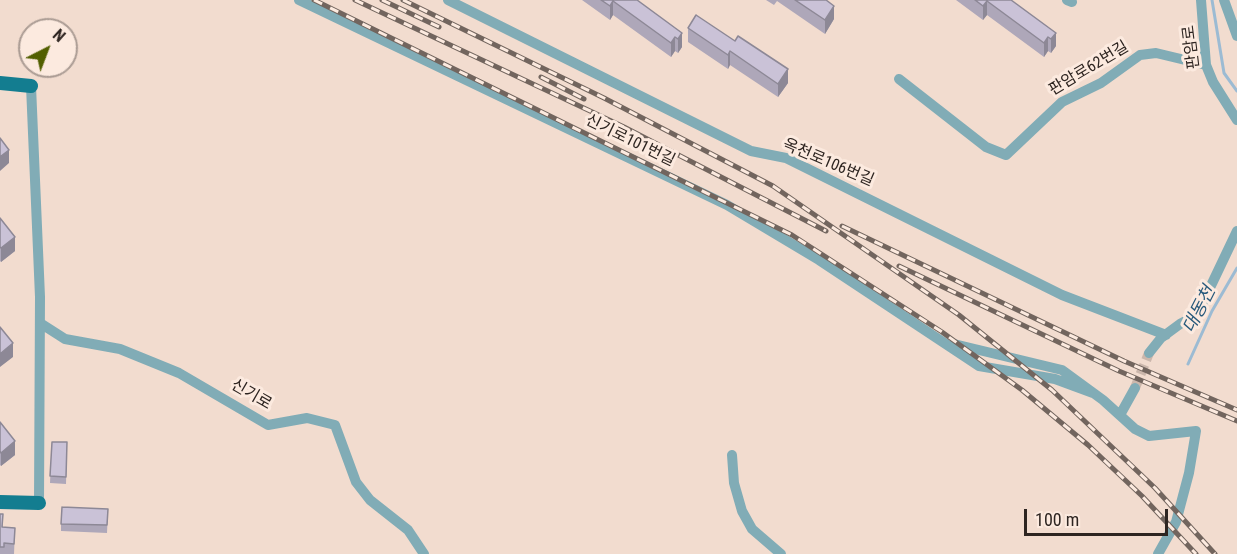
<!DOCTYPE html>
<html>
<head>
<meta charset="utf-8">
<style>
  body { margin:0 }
  #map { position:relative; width:1237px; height:554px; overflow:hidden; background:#f2dccf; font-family:"Roboto Condensed",sans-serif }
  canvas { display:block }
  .north { position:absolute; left:18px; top:18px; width:60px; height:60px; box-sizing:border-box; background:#fceadf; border:2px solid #aa9b93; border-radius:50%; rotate:42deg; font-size:16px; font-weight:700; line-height:24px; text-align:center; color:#2e2521 }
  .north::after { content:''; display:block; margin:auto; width:21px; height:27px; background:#525f00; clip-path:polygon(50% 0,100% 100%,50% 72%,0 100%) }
  .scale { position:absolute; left:1024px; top:509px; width:144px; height:27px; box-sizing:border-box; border:3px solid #2e2521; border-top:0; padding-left:8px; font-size:18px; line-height:21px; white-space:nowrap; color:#2e2521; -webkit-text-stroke:4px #fceadf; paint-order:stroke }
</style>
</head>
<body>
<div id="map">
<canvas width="1237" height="554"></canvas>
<div class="north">N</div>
<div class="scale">100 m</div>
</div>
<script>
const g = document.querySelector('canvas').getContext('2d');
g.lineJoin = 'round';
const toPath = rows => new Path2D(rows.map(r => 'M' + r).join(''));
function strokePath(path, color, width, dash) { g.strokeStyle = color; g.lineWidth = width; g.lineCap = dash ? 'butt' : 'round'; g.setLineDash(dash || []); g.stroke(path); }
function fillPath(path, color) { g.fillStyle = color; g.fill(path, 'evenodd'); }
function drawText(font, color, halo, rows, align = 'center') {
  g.font = font + ' "Roboto Condensed","Noto Sans KR",sans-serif'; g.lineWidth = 6; g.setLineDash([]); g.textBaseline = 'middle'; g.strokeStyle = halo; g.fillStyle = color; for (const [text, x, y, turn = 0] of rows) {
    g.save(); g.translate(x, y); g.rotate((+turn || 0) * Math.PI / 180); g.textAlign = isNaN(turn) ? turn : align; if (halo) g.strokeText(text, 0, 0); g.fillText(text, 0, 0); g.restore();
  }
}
const stream = toPath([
  [1212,0,1224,73,1237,91],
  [1188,364,1212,311,1237,268]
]);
const minorTunnel = toPath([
  [1135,388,1149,353]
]);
const minor = toPath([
  [299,0,727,205,819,260,979,366,1055,379,1093,393],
  [448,0,751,151,786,158,1062,295,1166,335],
  [1067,0,1072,2],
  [1201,0,1206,65,1213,82,1237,120],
  [1224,0,1237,36],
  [899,79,986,147,1006,155,1062,102,1101,83,1140,55,1156,53,1206,65],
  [31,86,40,297,39,503],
  [40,323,65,339,120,349,179,373,268,425,307,418,335,425,356,482,370,500,408,530,424,554],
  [954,344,1062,370,1103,400,1135,429,1149,436,1196,431,1189,473,1176,522,1158,554],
  [1149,353,1161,338,1180,324,1197,315,1237,231],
  [1120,415,1135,388],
  [732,455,734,483,742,511,752,529,781,554]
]);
const major = toPath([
  [0,83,31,86],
  [0,502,39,503]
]);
const rail = toPath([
  [314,0,792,235,942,332,1022,390,1088,445,1142,496,1196,554],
  [355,0,624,127,826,231],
  [382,0,439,27],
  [403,0,604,98,773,186,959,315,1052,390,1155,488,1215,554],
  [541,77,584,99],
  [842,226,1124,361,1237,410],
  [899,266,1119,371,1237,421]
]);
const wall = toPath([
  [582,0,637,0,682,33,682,47,678,53,675,51,671,57,613,15,610,20],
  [766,0,826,0,834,19,825,34,777,1,774,5],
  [956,0,1011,0,1056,33,1056,46,1051,53,1048,51,1044,57,987,15,983,20],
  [688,28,788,83,778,97,730,65,728,69,688,42],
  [0,218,15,251,1,262,0,261],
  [0,422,15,455,1,466,0,465],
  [52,442,67,442,66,484,50,483],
  [108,509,107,533,61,531,61,524],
  [0,514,3,527,15,528,14,554,0,554]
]);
const shadedWall = toPath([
  [613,1,613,15,610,20,610,6],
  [987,1,987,15,983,20,983,6],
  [834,6,834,19,825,34,825,20],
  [682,33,682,47,678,53,678,39],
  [1056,33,1056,46,1051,53,1051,39],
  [675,37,675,51,671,57,671,43],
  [1048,37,1048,51,1044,57,1044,43],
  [730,51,730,65,728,69,728,55],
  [788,69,788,83,778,97,778,84],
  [9,150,9,163,0,171,0,157],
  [15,237,15,251,1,262,1,248],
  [13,343,13,357,0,367,0,354],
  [15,441,15,455,1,466,1,453]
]);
const building = toPath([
  [601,0,637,0,682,33,678,39,675,37,671,43,613,1,610,6,601,0],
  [795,0,826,0,834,6,825,20,795,0],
  [975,0,1011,0,1056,33,1051,39,1048,37,1044,43,987,1,983,6,975,0],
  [696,15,735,41,738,36,788,69,778,84,730,51,728,55,688,28,696,15],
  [0,138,9,150,0,157,0,138],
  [0,218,15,237,1,248,0,247,0,218],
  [0,327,13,343,0,354,0,327],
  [0,422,15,441,1,453,0,451,0,422],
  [52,442,67,442,66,477,50,476,52,442],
  [62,507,108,509,107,525,61,524,62,507],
  [0,514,3,514,2,527,15,528,14,544,4,543,4,547,0,547,0,514]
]);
const streetNames = [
  ["판암로",1192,47,-97],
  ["판암로62번길",1089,69,-31],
  ["신기로101번길",630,141,26],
  ["옥천로106번길",828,163,23],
  ["신기로",251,395,30]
];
const waterNames = [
  ["대동천",1200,310,-63]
];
strokePath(stream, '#9cbbd3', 3);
strokePath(minorTunnel, '#cbb7ac', 10, [10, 5]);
strokePath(minor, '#81acb6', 10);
strokePath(major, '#137d90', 14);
strokePath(rail, '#72655e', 5);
strokePath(rail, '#fceadf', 3, [9]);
fillPath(wall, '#aea7b9');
fillPath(shadedWall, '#8d8896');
fillPath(building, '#cac2d7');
strokePath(building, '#8d8896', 1.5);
drawText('16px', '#2e2521', '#fceadf', streetNames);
drawText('italic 18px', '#27597b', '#fceadf', waterNames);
</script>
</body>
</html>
